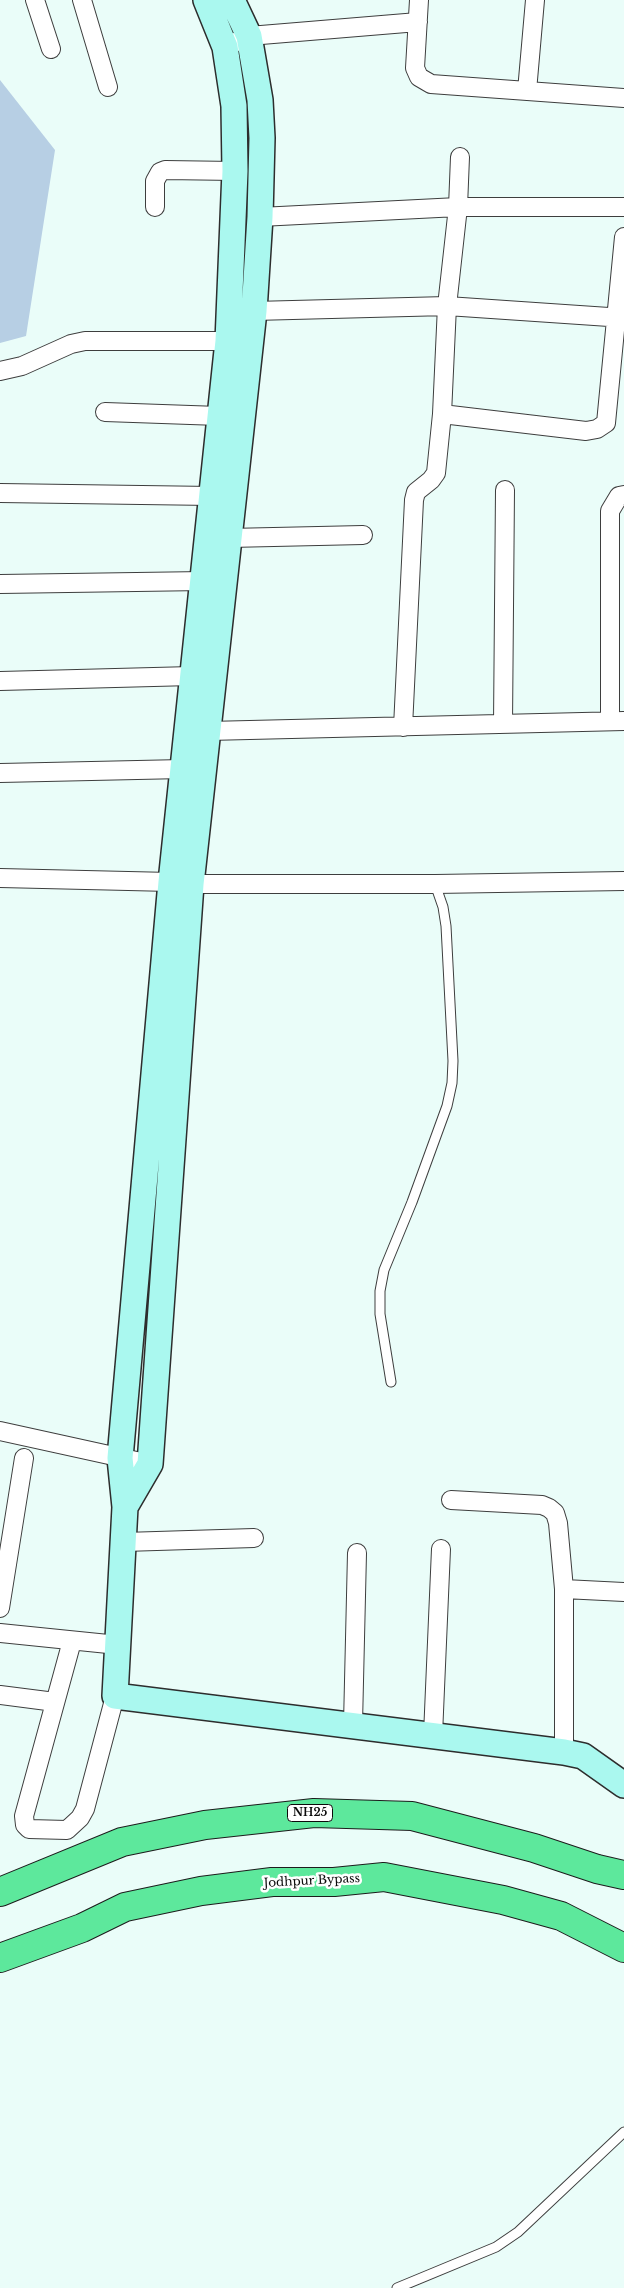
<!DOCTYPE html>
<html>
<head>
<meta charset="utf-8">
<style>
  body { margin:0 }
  canvas { display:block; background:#eafdf9 }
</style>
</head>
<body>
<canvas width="624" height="2288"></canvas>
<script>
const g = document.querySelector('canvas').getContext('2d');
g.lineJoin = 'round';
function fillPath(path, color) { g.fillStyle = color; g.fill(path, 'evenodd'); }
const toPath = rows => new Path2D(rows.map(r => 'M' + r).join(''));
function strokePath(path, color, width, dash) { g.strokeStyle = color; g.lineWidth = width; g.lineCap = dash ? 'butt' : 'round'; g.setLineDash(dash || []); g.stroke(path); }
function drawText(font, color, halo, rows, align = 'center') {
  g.font = font + ' "Libre Baskerville",serif'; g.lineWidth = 5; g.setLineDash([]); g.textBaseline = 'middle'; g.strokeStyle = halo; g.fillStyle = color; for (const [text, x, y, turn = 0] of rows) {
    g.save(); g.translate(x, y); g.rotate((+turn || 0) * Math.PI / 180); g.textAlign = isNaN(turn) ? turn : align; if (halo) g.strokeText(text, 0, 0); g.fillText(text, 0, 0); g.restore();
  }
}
const green = toPath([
  [0,80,55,150,26,336,0,343]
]);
const lane = toPath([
  [391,1382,380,1314,380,1291,384,1270,412,1202,447,1106,452,1083,453,1061,446,926,443,907,435,884],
  [397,2288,496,2247,518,2232,624,2132]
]);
const street = toPath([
  [35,0,51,49],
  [82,0,108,87],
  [419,0,415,68,419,77,431,84,624,98],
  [225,47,249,36,418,22],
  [527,91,535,0],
  [460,157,458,207,447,306,442,414,586,431,597,429,606,423,624,237],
  [155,207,155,181,160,172,165,170,235,171],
  [260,217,458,207,624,207],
  [254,311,447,306,624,318],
  [0,371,22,366,71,344,85,341,228,341],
  [105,412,219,416],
  [0,493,212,496],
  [229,538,363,535],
  [0,584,204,581],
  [0,681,192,676],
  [610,721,610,511,619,496,624,495],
  [503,724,505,490],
  [403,727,414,500,416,492,431,480,436,473,442,414],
  [208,731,624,721],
  [0,773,183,769],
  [0,878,171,882,191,884,435,884,624,881],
  [0,1431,150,1464],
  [451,1500,542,1505,549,1508,555,1513,558,1523,564,1589],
  [124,1542,254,1538],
  [0,1608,24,1458],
  [0,1633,118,1645],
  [72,1641,24,1816,25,1825,29,1829,67,1830,80,1818,85,1809,115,1696],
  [0,1695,55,1702],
  [353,1724,357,1553],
  [433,1735,441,1549],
  [564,1752,564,1589,624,1592]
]);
const secondary = toPath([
  [206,0,225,47,234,106,235,171,228,341,171,882,120,1458,125,1507,115,1696,564,1752,583,1756,624,1785],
  [125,1507,150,1464,191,884,254,311,260,217,262,138,260,100,249,36,232,0]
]);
const highway = toPath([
  [0,1892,122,1842,205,1825,314,1813,412,1816,534,1848,597,1869,624,1875],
  [0,1958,82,1928,125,1907,201,1891,272,1882,334,1882,384,1877,503,1900,561,1916,624,1948]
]);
const shields = [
  [310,1813,45]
];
const shieldNames = [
  ["NH25",310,1813]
];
const streetNames = [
  ["Jodhpur Bypass",312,1881,-3]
];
fillPath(green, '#b7cfe4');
strokePath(lane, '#3e3e3e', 11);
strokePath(street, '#3e3e3e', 20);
strokePath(secondary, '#2d2d2d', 28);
strokePath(highway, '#1c1c1c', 30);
strokePath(lane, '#fff', 9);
strokePath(street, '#fff', 18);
strokePath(secondary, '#aaf8ef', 25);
strokePath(highway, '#5de89c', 28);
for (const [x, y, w] of shields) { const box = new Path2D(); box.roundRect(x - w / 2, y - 8.5, w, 17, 4); g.fillStyle = '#fff'; g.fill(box); strokePath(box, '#0b0b0b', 1); }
drawText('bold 11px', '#0b0b0b', null, shieldNames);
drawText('12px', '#0b0b0b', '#fff', streetNames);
</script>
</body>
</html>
